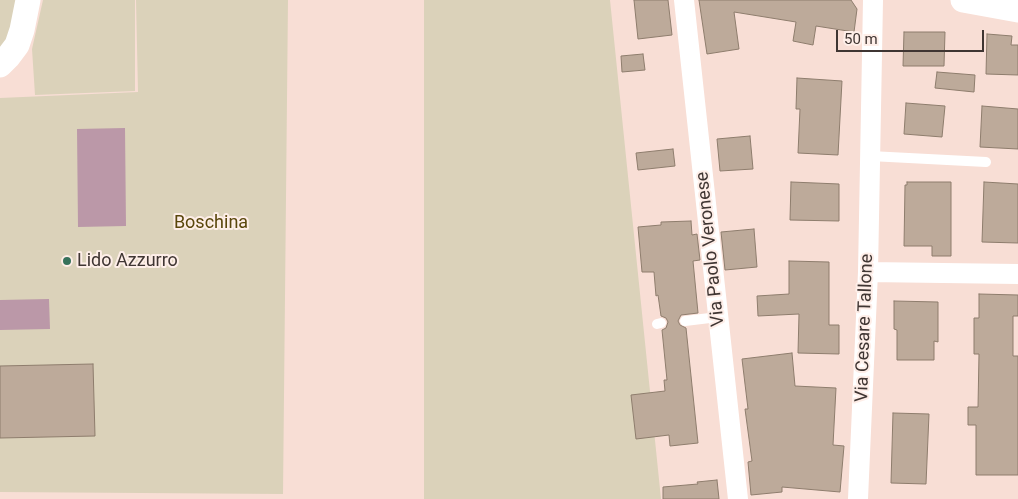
<!DOCTYPE html>
<html>
<head>
<meta charset="utf-8">
<style>
  body { margin:0 }
  #map { position:relative; width:1018px; height:499px; overflow:hidden; background:#f8ded5; font-family:Roboto,sans-serif }
  canvas { display:block }
  .scale { position:absolute; left:836px; top:30px; width:148px; height:22px; box-sizing:border-box; border:2px solid #3f3532; border-top:0; padding-left:6px; font-size:15px; line-height:18px; white-space:nowrap; color:#3f3532; -webkit-text-stroke:4px #feeee8; paint-order:stroke }
</style>
</head>
<body>
<div id="map">
<canvas width="1018" height="499"></canvas>
<div class="scale">50 m</div>
</div>
<script>
const g = document.querySelector('canvas').getContext('2d');
g.lineJoin = 'round';
function fillPath(path, color) { g.fillStyle = color; g.fill(path, 'evenodd'); }
const toPath = rows => new Path2D(rows.map(r => 'M' + r).join(''));
function strokePath(path, color, width, dash) { g.strokeStyle = color; g.lineWidth = width; g.lineCap = dash ? 'butt' : 'round'; g.setLineDash(dash || []); g.stroke(path); }
function drawText(font, color, halo, rows, align = 'center') {
  g.font = font + ' Roboto,sans-serif'; g.lineWidth = 4; g.setLineDash([]); g.textBaseline = 'middle'; g.strokeStyle = halo; g.fillStyle = color; for (const [text, x, y, turn = 0] of rows) {
    g.save(); g.translate(x, y); g.rotate((+turn || 0) * Math.PI / 180); g.textAlign = isNaN(turn) ? turn : align; if (halo) g.strokeText(text, 0, 0); g.fillText(text, 0, 0); g.restore();
  }
}
const green = toPath([
  [0,0,20,0,14,28,0,52],
  [43,0,135,0,135,91,35,95,32,49],
  [136,0,288,0,283,494,0,492,0,98,138,92],
  [424,0,610,0,661,499,424,499]
]);
const water = toPath([
  [125,128,126,226,78,227,77,129],
  [49,299,50,329,0,330,0,300]
]);
const building = toPath([
  [634,0,668,0,672,35,638,39,634,0],
  [699,0,851,0,857,9,854,32,816,26,813,45,793,41,796,22,734,12,739,49,707,54,699,0],
  [904,32,945,32,944,66,903,66,904,32],
  [987,34,1012,36,1011,45,1018,45,1018,75,986,74,987,34],
  [643,54,645,70,622,72,621,56,643,54],
  [937,72,975,75,974,92,935,88,937,72],
  [797,78,842,81,838,155,798,153,800,109,796,109,797,78],
  [906,103,945,106,942,137,904,134,906,103],
  [982,106,1018,109,1018,149,980,147,982,106],
  [750,136,753,169,720,171,717,139,750,136],
  [673,149,675,166,638,170,636,153,673,149],
  [791,182,839,184,839,221,790,220,791,182],
  [907,182,951,182,951,256,932,256,932,246,904,246,905,185,907,185,907,182],
  [984,182,1018,184,1018,243,982,242,984,182],
  [691,221,692,235,697,234,700,260,693,261,698,313,681,315,678,321,680,325,686,328,698,443,670,446,669,435,636,439,631,395,665,391,664,380,667,380,662,330,666,328,668,322,666,318,661,316,658,295,656,296,654,272,642,272,638,227,661,225,661,222,691,221],
  [754,229,757,267,725,270,721,232,754,229],
  [789,261,829,262,829,325,839,325,839,354,798,353,799,314,758,316,757,296,789,294,789,261],
  [979,294,1018,295,1018,316,1013,316,1013,356,1018,356,1018,475,976,475,976,425,968,425,968,407,978,407,979,354,974,354,974,318,979,318,979,294],
  [894,301,938,302,938,342,934,341,934,360,897,360,897,330,894,329,894,301],
  [792,353,795,386,836,388,833,445,844,446,840,492,782,487,782,492,751,495,748,462,752,461,745,409,748,409,742,359,792,353],
  [93,364,95,436,0,438,0,366,93,364],
  [893,413,929,414,926,484,891,483,893,413],
  [717,480,719,499,663,499,663,487,698,484,697,482,717,480]
]);
const service = toPath([
  [870,156,986,162],
  [685,321,718,317],
  [657,324,661,323]
]);
const minor = toPath([
  [684,0,738,499],
  [868,272,1018,274],
  [858,499,868,272,873,0]
]);
const tertiary = toPath([
  [963,0,1018,10],
  [0,65,8,57,17,45,22,30,28,0]
]);
const markers = [
  [67,261,5,"#37725b"]
];
const parkNames = [
  ["Boschina",211,223]
];
const streetNames = [
  ["Via Paolo Veronese",711,249,-96],
  ["Via Cesare Tallone",865,328,-88]
];
const poiNames = [
  ["Lido Azzurro",77,261]
];
fillPath(green, '#dbd2ba');
fillPath(water, '#bb98a8');
fillPath(building, '#bdaa9a');
strokePath(building, '#8e7d6d', 1);
strokePath(service, '#fff', 10);
strokePath(minor, '#fff', 20);
strokePath(tertiary, '#fff', 25);
for (const [x, y, r, color] of markers) { const dot = new Path2D(); dot.arc(x, y, r, 0, 2 * Math.PI); g.fillStyle = color; g.fill(dot); strokePath(dot, '#feeee8', 2); }
drawText('18px', '#5a470c', '#feeee8', parkNames);
drawText('18px', '#3f3532', '#feeee8', streetNames);
drawText('18px', '#3f3532', '#feeee8', poiNames, 'left');
</script>
</body>
</html>
